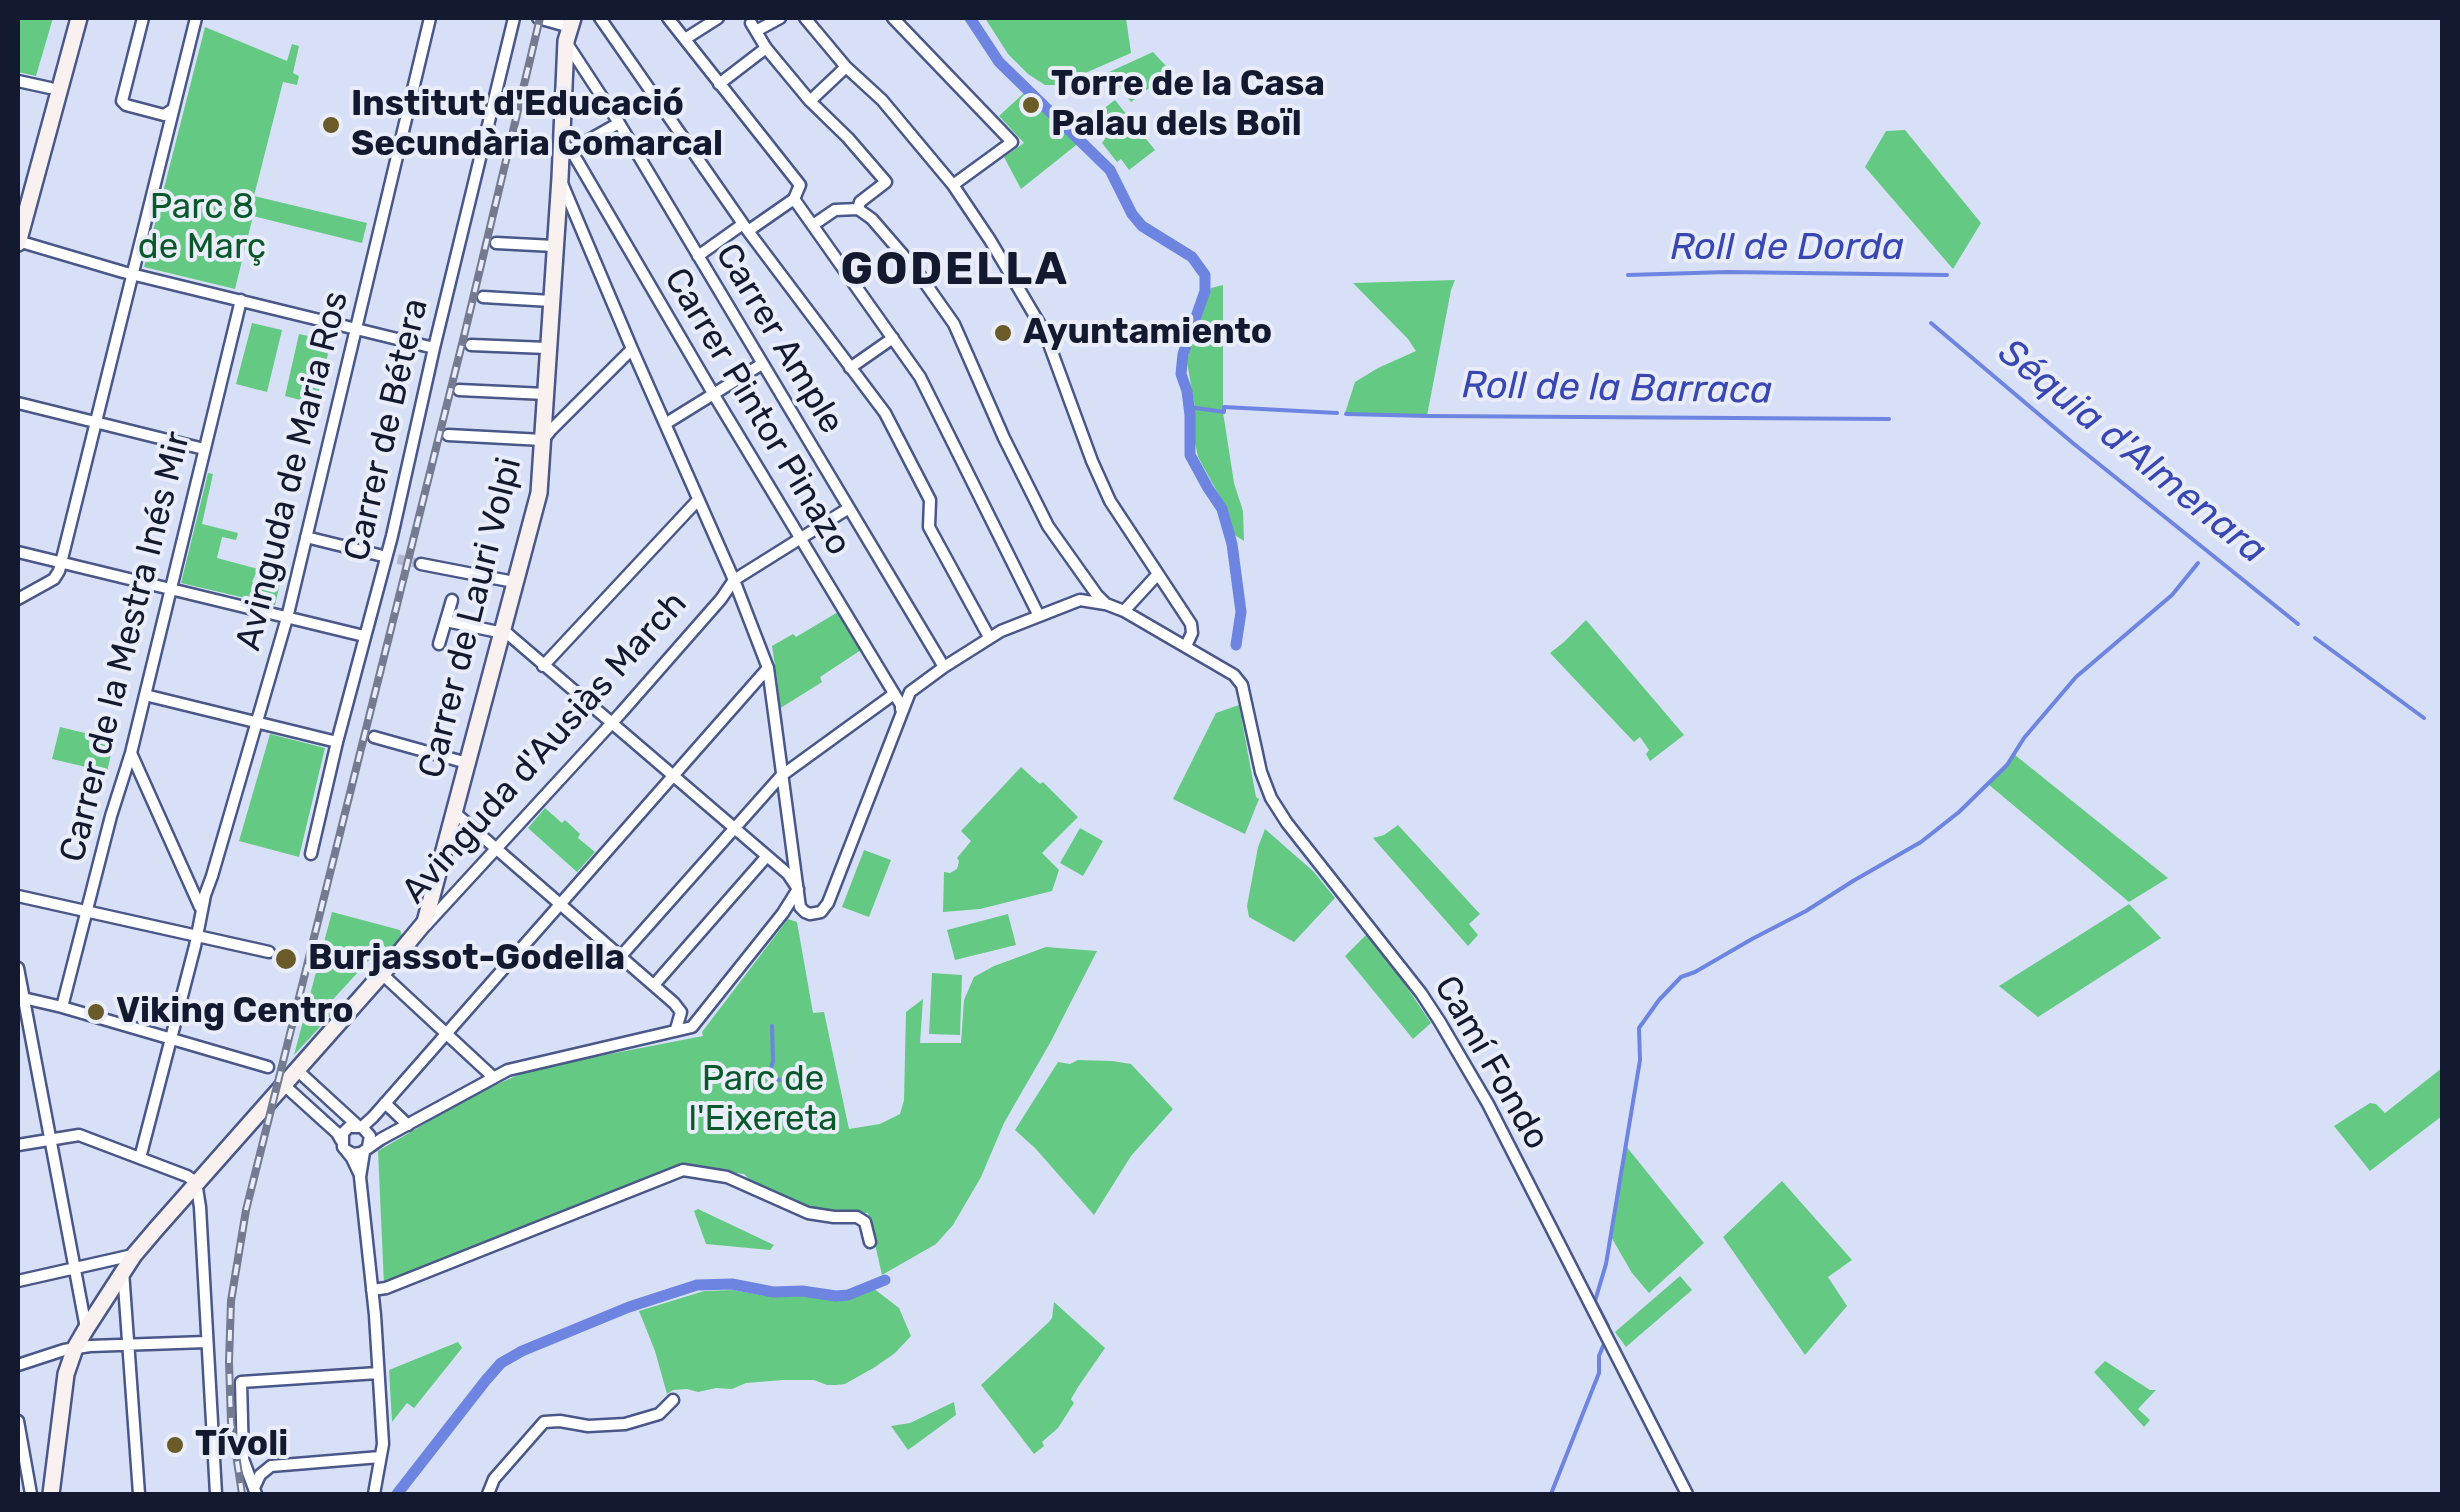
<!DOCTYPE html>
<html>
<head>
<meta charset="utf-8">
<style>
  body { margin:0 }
  #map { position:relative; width:2460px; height:1512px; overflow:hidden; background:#d8e0f8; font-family:Rubik,sans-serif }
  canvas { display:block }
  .frame { position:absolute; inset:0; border:20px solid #13192e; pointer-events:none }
</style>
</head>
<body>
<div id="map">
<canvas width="2460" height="1512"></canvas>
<div class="frame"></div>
</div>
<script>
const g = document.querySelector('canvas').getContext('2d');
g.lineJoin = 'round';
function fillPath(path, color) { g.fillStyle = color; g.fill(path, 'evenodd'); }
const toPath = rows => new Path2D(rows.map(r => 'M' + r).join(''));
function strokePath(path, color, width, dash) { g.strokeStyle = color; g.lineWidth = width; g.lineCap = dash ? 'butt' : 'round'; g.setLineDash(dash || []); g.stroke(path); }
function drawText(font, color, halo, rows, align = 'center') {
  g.font = font + ' Rubik,sans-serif'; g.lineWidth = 8; g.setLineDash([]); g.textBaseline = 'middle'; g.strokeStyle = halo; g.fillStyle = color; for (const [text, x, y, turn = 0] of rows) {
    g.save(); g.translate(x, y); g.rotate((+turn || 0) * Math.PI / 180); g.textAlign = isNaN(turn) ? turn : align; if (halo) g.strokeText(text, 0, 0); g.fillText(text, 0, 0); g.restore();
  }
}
const green = toPath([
  [18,18,53,18,36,76,18,72],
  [985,18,1126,18,1131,53,1058,85,1045,85,1028,74,1008,54],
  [205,27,287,61,292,44,299,46,293,73,299,76,297,85,283,82,254,196,367,223,362,243,253,216,235,289,144,267],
  [1153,52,1168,68,1172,80,1161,79,1131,102,1107,73],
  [1025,92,1080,142,1021,189,1004,157,1024,143,999,116],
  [1115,100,1131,120,1135,118,1149,137,1146,139,1155,150,1129,170,1121,159,1117,162,1102,143,1105,139,1090,119],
  [1905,130,1981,223,1953,269,1865,167,1886,131],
  [1455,280,1451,290,1427,416,1345,413,1355,382,1378,368,1416,351,1408,339,1353,283],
  [1223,285,1223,412,1234,483,1243,511,1244,541,1233,534,1225,506,1198,457,1195,443,1195,408,1187,362,1192,339,1199,325,1211,288],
  [252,323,282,330,267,392,236,384],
  [299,334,331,341,316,404,285,396],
  [208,473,213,474,202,524,238,533,236,540,222,537,217,558,262,570,257,571,252,582,264,585,264,587,274,585,276,578,266,576,267,571,282,575,275,605,181,583],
  [838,612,861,650,820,677,822,682,779,709,778,685,772,646,793,634,796,637],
  [1586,620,1684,735,1650,761,1646,754,1649,750,1640,737,1634,742,1550,653,1564,642],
  [1239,705,1256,797,1259,799,1245,834,1173,799,1216,713],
  [60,727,114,740,107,772,52,759],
  [270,734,325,748,299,857,239,841],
  [2015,755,2168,878,2129,902,1988,784],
  [1021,767,1040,784,1043,782,1078,817,1042,853,1059,870,1052,891,980,909,943,912,944,872,950,873,957,869,959,861,957,858,971,841,961,831],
  [545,808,562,823,565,820,580,834,578,838,595,852,577,872,528,828],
  [1398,825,1480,914,1469,924,1478,935,1468,946,1373,838,1384,835],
  [1080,828,1103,841,1083,876,1060,863],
  [1265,829,1313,871,1335,898,1294,942,1249,917,1247,906,1258,847],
  [864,850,891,860,869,917,842,907],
  [2129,904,2161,938,2038,1017,1999,986],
  [332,912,400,930,403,938,391,951,383,945,326,1007,332,1014,294,1055],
  [1008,914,1016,945,955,960,947,930],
  [788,919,797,922,813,1013,824,1012,849,1129,880,1124,900,1114,904,1100,906,1012,923,999,920,1043,961,1043,964,1000,974,977,994,966,1046,947,1097,951,1050,1043,1004,1123,981,1177,953,1225,936,1244,882,1275,868,1213,833,1214,803,1207,754,1184,744,1174,686,1166,384,1285,378,1151,474,1095,520,1074,589,1058,703,1036,702,1032],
  [1366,935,1404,983,1431,1023,1413,1039,1345,956],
  [932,973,962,975,960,1035,929,1034],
  [1078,1060,1112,1061,1131,1064,1173,1109,1131,1156,1094,1215,1035,1148,1015,1130,1058,1062,1070,1064],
  [2442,1068,2442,1116,2370,1171,2334,1126,2370,1103,2376,1104,2385,1113],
  [1626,1146,1704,1243,1649,1293,1632,1273,1610,1235],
  [1782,1181,1852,1260,1828,1277,1847,1306,1805,1355,1723,1237],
  [698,1209,774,1245,770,1250,706,1244,694,1211],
  [1680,1276,1692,1290,1626,1347,1615,1332],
  [873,1288,899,1308,911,1336,895,1353,875,1367,845,1384,836,1385,827,1385,814,1380,783,1380,746,1383,732,1389,716,1388,698,1392,687,1389,673,1390,667,1394,655,1351,639,1311,704,1291,734,1290,765,1296,801,1295,845,1300],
  [1054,1302,1105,1348,1078,1387,1071,1399,1074,1403,1058,1428,1042,1442,1044,1446,1034,1454,981,1385,1049,1322,1052,1318],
  [458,1342,462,1348,414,1408,407,1403,392,1422,389,1370],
  [2105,1361,2150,1390,2156,1390,2138,1409,2150,1420,2144,1427,2094,1372],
  [954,1402,956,1415,908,1450,891,1426,910,1423]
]);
const stream = toPath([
  [1628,275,1727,272,1947,275],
  [1931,323,2074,444,2298,624],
  [1189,407,1224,412,1224,407,1337,413],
  [1346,414,1428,416,1889,419],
  [2315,638,2424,718],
  [769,1073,773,1062,772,1026],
  [775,1079,785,1081,796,1091],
  [1608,1326,1595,1301,1606,1264,1640,1060,1639,1028,1659,1000,1681,977,1695,972,1752,939,1806,911,1853,881,1921,842,1959,812,2007,765,2024,738,2076,677,2172,595,2198,563],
  [434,1445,435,1445],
  [1551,1494,1599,1373,1599,1356,1603,1346]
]);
const canal = toPath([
  [970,18,999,62,1110,170,1132,214,1142,226,1192,257,1205,275,1205,291,1183,354,1181,374,1187,391,1190,415,1190,455,1208,488,1222,509,1232,544,1241,612,1236,645],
  [397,1494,486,1380,501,1363,522,1351,629,1307,697,1285,732,1284,773,1292,802,1291,836,1296,848,1295,885,1280]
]);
const streetTunnel = toPath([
  [383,556,421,564]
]);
const street = toPath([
  [143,18,122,101,126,105,164,115,172,110],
  [538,18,570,27],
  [600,18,748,231,885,413,930,500,929,527,989,637],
  [668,18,800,185,794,199,920,377,1039,616],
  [805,18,846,67,882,100,953,185,990,240,1045,333,1092,461,1110,501,1191,624,1192,633,1186,646],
  [893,18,1012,142,953,185],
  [751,23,766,48,810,101,848,138,886,182,860,202,858,209],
  [756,31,780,18],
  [685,39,718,18],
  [566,42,619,123,944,667],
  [18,81,50,88],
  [719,84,766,48],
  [810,101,846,67],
  [562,144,571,150,714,395,901,705,901,709],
  [571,150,619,123],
  [561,181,632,349,734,580,768,668,799,900,800,907,805,912,810,914,821,912,828,903,910,692,944,667,1001,631,1080,600,1105,604],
  [858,209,872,219,916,270,954,324,1004,438,1048,526,1097,595,1106,604,1124,611,1234,675,1242,685,1261,772,1271,798,1287,823,1421,993,1440,1022,1488,1104,1687,1494],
  [813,225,835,210,858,209],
  [748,231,794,199],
  [18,241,123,272,434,348],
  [496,243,554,246],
  [698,256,743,224],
  [483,297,551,301],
  [471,345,547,348],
  [850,368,893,338],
  [459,390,546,394],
  [18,403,204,449],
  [665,424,762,364],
  [448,435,543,440,551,430,632,349],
  [306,537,383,556],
  [18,552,364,636],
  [421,564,514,582],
  [18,599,54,579,59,571,196,18],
  [1124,611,1158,574],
  [439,644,452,600],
  [543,666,697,501],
  [145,695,337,742],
  [374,737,467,763],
  [131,753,200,907],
  [454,812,674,1003,681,1012,676,1029],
  [311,854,337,742,392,536,434,348,514,18],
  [18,896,269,952],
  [426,925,621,713,721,599,734,580,849,508],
  [621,956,781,776,894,694],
  [18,968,86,1328],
  [382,974,493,1077],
  [654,985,767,856],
  [19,997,62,1007,268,1067],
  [62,1007,111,816,131,753,241,300],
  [297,1070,358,1126],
  [284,1085,337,1133,341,1140],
  [385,1103,408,1125],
  [362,1127,373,1117,768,668],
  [18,1145,79,1135,187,1176,196,1182,200,1207,216,1494],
  [346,1150,353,1154,361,1153,381,1139,508,1070,692,1027,783,913,798,889,788,874,508,634,446,621],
  [364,1152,360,1177,375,1315,383,1444,374,1494],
  [140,1158,195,946,205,895,212,876,287,618,430,18],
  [360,1175,352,1158,343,1147,343,1133,349,1127,362,1127,370,1136,368,1147],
  [123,1271,139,1494],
  [18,1281,133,1255],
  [372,1290,386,1288,683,1170,727,1177,808,1213,834,1217,857,1217,865,1222,870,1242],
  [18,1365,64,1350,90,1346,206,1342],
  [18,1421,31,1494],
  [254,1488,260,1475,271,1466,380,1457],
  [256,1494,243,1459,241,1382,378,1373],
  [488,1494,494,1479,544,1422,560,1421,588,1426,625,1424,659,1414,673,1400]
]);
const secondary = toPath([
  [18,243,79,18],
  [51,1494,66,1374,75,1348,86,1329,134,1255,157,1228,382,974,425,922,539,493,560,178,566,41,573,18]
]);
const rail = toPath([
  [242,1494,231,1422,229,1362,231,1301,246,1210,465,332,540,18]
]);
const markers = [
  [1031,105,10,"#6b5b28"],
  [331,125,10,"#6b5b28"],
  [1003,333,10,"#6b5b28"],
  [286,959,12,"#6b5b28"],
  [96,1012,10,"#6b5b28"],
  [175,1445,10,"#6b5b28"]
];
const poiNames = [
  ["Torre de la Casa",1051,85],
  ["Palau dels Boïl",1051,125],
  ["Institut d'Educació",351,105],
  ["Secundària Comarcal",351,145],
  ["Ayuntamiento",1023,333],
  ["Burjassot-Godella",308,959],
  ["Viking Centro",116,1012],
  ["Tívoli",195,1445]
];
const parkNames = [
  ["Parc 8",202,208],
  ["de Març",202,248],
  ["Parc de",763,1080],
  ["l'Eixereta",763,1120]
];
const streetNames = [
  ["Carrer Ample",779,339,59],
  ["Carrer Pintor Pinazo",757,412,59],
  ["Carrer de Bétera",387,430,-77],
  ["Avinguda de Maria Ros",293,471,-76],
  ["Carrer de Lauri Volpi",471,618,-76],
  ["Carrer de la Mestra Inés Mir",126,647,-76],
  ["Avinguda d'Ausiàs March",545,748,-48],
  ["Camí Fondo",1491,1063,60]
];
const waterNames = [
  ["Roll de Dorda",1787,248],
  ["Roll de la Barraca",1617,389,1],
  ["Séquia d'Almenara",2132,452,39]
];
const districtNames = [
  ["GODELLA",955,271]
];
fillPath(green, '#64c982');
strokePath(stream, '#6d84e0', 4);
strokePath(canal, '#6d84e0', 11);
strokePath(streetTunnel, '#b1b8d0', 10, [10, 5]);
strokePath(street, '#495789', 15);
strokePath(secondary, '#495789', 20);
strokePath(street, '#fff', 10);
strokePath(secondary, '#f9f1ef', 15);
strokePath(rail, '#747b91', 8);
strokePath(rail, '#e9edf9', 4, [11]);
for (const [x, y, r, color] of markers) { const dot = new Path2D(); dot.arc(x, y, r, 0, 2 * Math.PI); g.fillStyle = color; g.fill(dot); strokePath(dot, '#e9edf9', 4); }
drawText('bold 35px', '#13192e', '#e9edf9', poiNames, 'left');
drawText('35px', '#09582a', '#e9edf9', parkNames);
drawText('35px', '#13192e', '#e9edf9', streetNames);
drawText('italic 38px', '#3847b3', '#e9edf9', waterNames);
g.letterSpacing = '2.5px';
drawText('bold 45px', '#13192e', '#e9edf9', districtNames);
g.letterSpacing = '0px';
</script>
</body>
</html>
